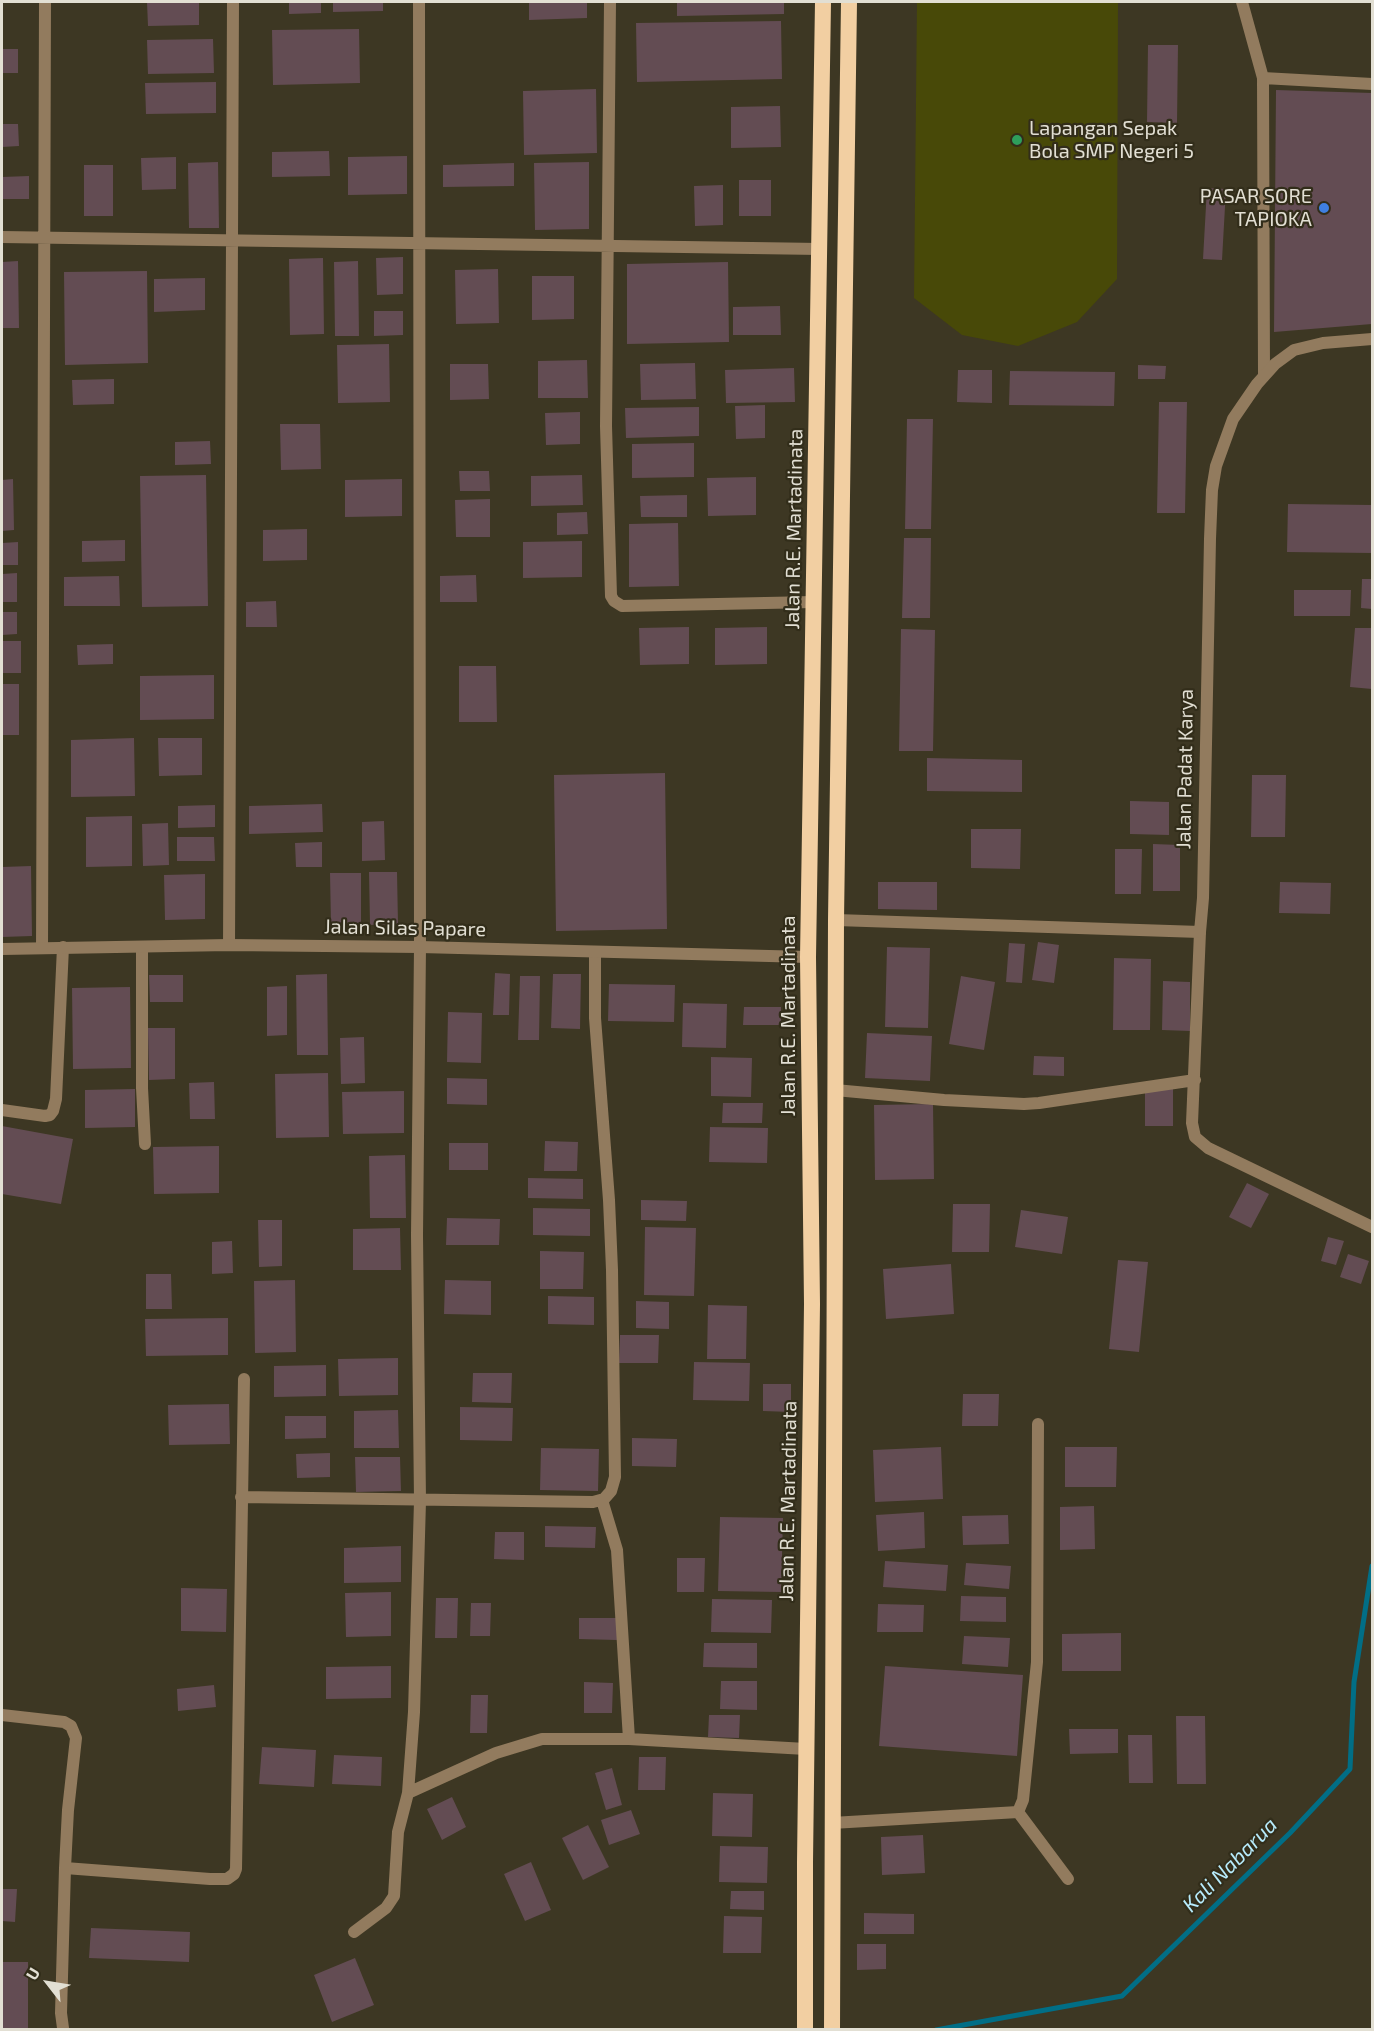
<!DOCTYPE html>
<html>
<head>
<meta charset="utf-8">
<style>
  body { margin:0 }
  #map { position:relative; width:1374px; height:2031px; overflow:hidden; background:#3d3723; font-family:"Exo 2",sans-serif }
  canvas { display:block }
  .frame { position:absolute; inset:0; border:3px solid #e2dfd3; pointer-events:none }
  .north { position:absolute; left:18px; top:1953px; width:60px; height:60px; -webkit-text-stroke:4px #322d1a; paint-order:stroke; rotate:301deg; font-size:16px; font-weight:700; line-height:24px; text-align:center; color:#e2dfd3 }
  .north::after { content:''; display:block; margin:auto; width:21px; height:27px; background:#e2dfd3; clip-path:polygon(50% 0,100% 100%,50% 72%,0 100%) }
</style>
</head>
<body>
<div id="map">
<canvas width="1374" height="2031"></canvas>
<div class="frame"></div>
<div class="north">U</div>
</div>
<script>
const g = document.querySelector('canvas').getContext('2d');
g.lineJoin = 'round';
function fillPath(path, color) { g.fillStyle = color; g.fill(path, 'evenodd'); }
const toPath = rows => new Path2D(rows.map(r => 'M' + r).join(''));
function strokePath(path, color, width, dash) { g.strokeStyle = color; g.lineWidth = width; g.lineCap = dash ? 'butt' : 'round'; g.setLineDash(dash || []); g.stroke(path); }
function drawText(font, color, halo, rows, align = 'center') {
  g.font = font + ' "Exo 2",sans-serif'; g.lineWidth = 4.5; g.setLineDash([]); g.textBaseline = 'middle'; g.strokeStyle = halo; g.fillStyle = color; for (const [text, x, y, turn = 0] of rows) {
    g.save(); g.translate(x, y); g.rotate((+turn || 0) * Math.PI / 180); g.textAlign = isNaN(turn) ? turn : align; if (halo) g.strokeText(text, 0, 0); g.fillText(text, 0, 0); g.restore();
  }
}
const green = toPath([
  [917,2,1118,2,1117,279,1077,322,1018,346,962,335,914,298]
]);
const stream = toPath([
  [936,2030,1122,1996,1290,1833,1350,1769,1354,1682,1372,1566]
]);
const building = toPath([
  [147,2,199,2,199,25,148,26],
  [289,2,321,2,321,13,289,14],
  [333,2,383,2,383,11,333,12],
  [529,2,587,2,587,18,529,20],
  [677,2,784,2,784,14,677,16],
  [781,21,782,79,637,82,636,23],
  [359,29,360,83,273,85,272,30],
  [213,39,214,73,148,74,147,40],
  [1148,45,1178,45,1177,123,1147,122],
  [2,49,18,49,18,73,2,73],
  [216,82,216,113,146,114,145,83],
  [596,89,597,153,524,155,523,91],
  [1276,90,1372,93,1372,324,1274,332],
  [780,106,781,147,731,148,731,107],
  [2,124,18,124,19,146,2,147],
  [329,151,330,176,272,177,272,152],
  [407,156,407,194,348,195,348,157],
  [176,157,176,189,142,190,141,158],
  [218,162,219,228,189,228,188,163],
  [589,162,589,229,535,230,534,163],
  [514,163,514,186,443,187,443,165],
  [84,165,113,165,113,216,84,216],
  [29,176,29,199,2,199,2,177],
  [739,180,771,180,771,216,739,216],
  [723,185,723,225,695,226,694,186],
  [1207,188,1226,189,1222,260,1203,259],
  [403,257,403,294,377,295,376,258],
  [323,258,324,334,290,335,289,259],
  [18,261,19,328,2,328,2,262],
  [358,261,359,336,335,336,334,262],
  [728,262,729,342,627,344,627,264],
  [498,269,499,323,456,324,455,270],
  [147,271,148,363,65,365,64,272],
  [532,276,574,276,574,319,532,320],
  [205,278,205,310,154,312,154,279],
  [780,306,781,335,733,335,733,307],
  [374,311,403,311,403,335,374,336],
  [389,344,390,402,338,403,337,345],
  [587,360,588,398,538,398,538,361],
  [695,363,696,399,641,400,640,364],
  [450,364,488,364,489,399,450,400],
  [1138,365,1166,366,1165,379,1138,379],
  [794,368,795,402,726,403,725,370],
  [958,370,992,370,992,403,957,402],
  [1010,371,1115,372,1114,406,1009,405],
  [114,379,114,404,73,405,72,380],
  [1159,402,1187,402,1185,513,1157,513],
  [765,405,765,438,736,439,735,406],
  [699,407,699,436,626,438,625,408],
  [580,412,580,444,546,445,545,413],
  [907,419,933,419,931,529,905,529],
  [280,424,320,424,321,469,281,470],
  [210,441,211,464,175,465,175,442],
  [694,443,694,477,632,478,632,444],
  [459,471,489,471,490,491,460,491],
  [206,475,208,606,142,607,140,476],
  [582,475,583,505,531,506,531,476],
  [756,477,756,515,708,516,707,478],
  [13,479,14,530,2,531,2,480],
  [402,479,402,516,345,517,345,480],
  [687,495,687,517,641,517,640,496],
  [490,499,490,537,456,537,455,500],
  [1288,504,1372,505,1372,553,1287,552],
  [587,512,588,534,557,535,557,513],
  [678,523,679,586,629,587,629,524],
  [307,529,307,560,263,561,263,530],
  [904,538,931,538,930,618,902,618],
  [125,540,125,561,82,562,82,541],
  [582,541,582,577,523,578,523,542],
  [18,542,18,565,2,565,2,543],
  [17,573,17,602,2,602,2,574],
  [476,575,477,602,440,602,440,576],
  [119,576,120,606,64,606,64,577],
  [1362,579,1372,579,1372,609,1361,608],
  [1294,590,1351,590,1350,616,1294,616],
  [276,601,277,627,246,627,246,602],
  [2,612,17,612,17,634,2,635],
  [689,627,689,664,640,665,639,628],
  [767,627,767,664,715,665,715,628],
  [1355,628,1372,628,1372,689,1350,687],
  [901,629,935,630,933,751,899,751],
  [2,641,21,641,21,673,2,673],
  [113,644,113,664,78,665,77,645],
  [459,666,496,666,497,722,459,722],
  [214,675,214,719,140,720,140,676],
  [2,684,19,684,19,735,2,735],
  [134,738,135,796,71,797,71,740],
  [158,738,202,738,202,775,159,776],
  [927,758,1022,760,1022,792,927,791],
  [665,773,667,929,556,931,554,775],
  [1252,775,1286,775,1285,837,1251,837],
  [1130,801,1169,802,1169,835,1130,834],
  [322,804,323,832,249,834,249,806],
  [215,805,215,827,178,828,178,806],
  [132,816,132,866,86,867,86,817],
  [384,821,385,860,362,861,362,822],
  [168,823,169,865,143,866,142,824],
  [971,829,1021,829,1020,869,971,868],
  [177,837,214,837,215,861,177,861],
  [322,842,322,867,296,867,295,843],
  [1153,844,1180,845,1180,891,1153,891],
  [1115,849,1142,849,1141,894,1115,894],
  [31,866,32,936,2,937,2,867],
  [369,872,397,872,398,924,370,925],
  [330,873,361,873,361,925,331,925],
  [205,874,205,919,165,920,164,875],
  [878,882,937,882,937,910,878,909],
  [1280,882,1331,883,1330,914,1279,913],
  [1038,942,1059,945,1054,983,1032,980],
  [1009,943,1025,944,1022,983,1006,982],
  [887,947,930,948,928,1028,885,1027],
  [1114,958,1151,959,1150,1030,1113,1030],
  [495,973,510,974,509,1015,493,1015],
  [327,974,328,1055,297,1055,296,975],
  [553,974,581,974,580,1029,551,1028],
  [149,975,183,975,183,1002,150,1002],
  [520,976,540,976,539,1040,518,1040],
  [961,976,995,982,984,1050,949,1044],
  [1163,981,1190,982,1190,1031,1162,1030],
  [609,984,675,985,674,1022,608,1021],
  [287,986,287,1035,267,1036,267,987],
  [130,987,131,1068,73,1069,72,988],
  [683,1003,727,1004,726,1048,682,1047],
  [744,1007,781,1007,781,1025,743,1025],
  [448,1012,482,1013,481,1063,447,1062],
  [148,1028,175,1028,175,1079,149,1080],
  [867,1033,932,1036,930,1081,865,1078],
  [364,1037,365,1083,341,1084,340,1038],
  [1034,1056,1064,1057,1064,1076,1033,1075],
  [711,1057,752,1058,751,1097,711,1096],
  [328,1073,329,1137,276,1138,275,1074],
  [447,1078,487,1079,487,1105,447,1104],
  [214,1082,215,1119,190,1119,189,1083],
  [135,1089,135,1127,85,1128,85,1090],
  [1173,1089,1173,1126,1145,1126,1145,1090],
  [404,1091,404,1133,343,1134,342,1092],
  [723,1103,763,1103,762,1123,722,1123],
  [933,1104,934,1179,875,1180,874,1105],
  [2,1126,73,1139,61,1204,2,1194],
  [710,1127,768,1128,767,1163,709,1162],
  [545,1141,578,1142,577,1171,544,1171],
  [449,1143,488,1143,488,1170,449,1170],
  [219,1146,219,1193,154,1194,153,1147],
  [405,1155,406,1218,370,1218,369,1156],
  [528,1178,583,1179,583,1199,528,1198],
  [1247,1183,1269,1194,1251,1228,1229,1217],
  [641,1200,687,1201,686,1221,641,1220],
  [953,1204,990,1204,989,1252,952,1252],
  [533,1208,590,1209,590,1236,533,1235],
  [1021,1210,1068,1217,1062,1254,1015,1247],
  [447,1218,500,1219,499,1245,446,1245],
  [258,1220,282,1220,282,1266,259,1267],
  [645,1227,696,1228,694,1296,644,1295],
  [400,1228,401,1270,353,1270,353,1229],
  [1328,1237,1344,1241,1336,1265,1321,1261],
  [232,1241,233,1273,212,1274,212,1242],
  [540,1251,584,1252,583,1289,540,1289],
  [1348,1254,1369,1261,1361,1284,1340,1277],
  [1118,1260,1148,1262,1139,1352,1109,1349],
  [951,1264,954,1314,886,1319,883,1269],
  [146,1274,171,1274,172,1309,146,1309],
  [295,1280,296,1352,255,1353,254,1281],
  [445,1280,491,1281,491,1315,444,1314],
  [548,1296,594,1297,594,1325,548,1324],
  [636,1301,669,1302,669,1329,636,1328],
  [708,1305,747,1306,746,1359,707,1359],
  [228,1318,228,1355,146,1356,145,1319],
  [620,1335,659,1335,658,1363,619,1363],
  [398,1358,398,1395,339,1396,338,1359],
  [694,1362,750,1363,749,1401,693,1400],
  [326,1365,326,1396,274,1397,274,1366],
  [473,1373,512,1373,511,1403,472,1402],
  [763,1384,791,1384,791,1412,763,1411],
  [963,1394,999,1394,998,1426,962,1426],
  [229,1404,230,1444,169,1445,168,1405],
  [460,1407,513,1408,512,1441,460,1440],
  [398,1410,399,1448,354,1448,354,1411],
  [285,1416,326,1416,326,1438,285,1439],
  [632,1438,677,1439,676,1467,632,1466],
  [941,1447,943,1499,875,1502,873,1450],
  [1065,1447,1117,1447,1116,1487,1065,1487],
  [541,1448,599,1449,598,1491,540,1490],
  [330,1453,330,1477,297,1478,296,1454],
  [355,1457,400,1457,401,1491,356,1492],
  [1094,1506,1095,1549,1060,1550,1060,1507],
  [924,1512,925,1548,878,1551,876,1515],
  [1008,1515,1009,1544,963,1545,962,1516],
  [720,1517,783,1518,781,1592,718,1591],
  [545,1526,596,1527,595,1548,545,1547],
  [495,1532,524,1532,524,1560,494,1559],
  [401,1546,401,1582,344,1583,344,1548],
  [677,1558,705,1558,704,1592,677,1592],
  [885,1561,948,1565,946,1591,883,1587],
  [966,1563,1011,1566,1009,1589,964,1585],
  [181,1588,227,1589,226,1632,181,1631],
  [391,1592,391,1636,346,1637,345,1593],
  [961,1596,1006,1597,1006,1622,960,1621],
  [436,1598,458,1598,457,1638,435,1638],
  [712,1599,772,1600,771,1633,711,1632],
  [471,1603,491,1603,490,1636,470,1636],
  [878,1604,924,1605,923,1632,877,1632],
  [579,1618,617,1618,617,1640,579,1639],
  [1121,1633,1121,1671,1062,1671,1062,1634],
  [964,1636,1010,1638,1008,1667,962,1664],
  [704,1643,757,1643,757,1668,703,1667],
  [391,1666,391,1698,326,1699,326,1667],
  [885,1666,1023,1675,1017,1756,879,1746],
  [721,1681,757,1681,757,1710,720,1709],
  [584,1682,613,1683,612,1713,584,1713],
  [214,1685,216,1707,178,1711,177,1689],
  [471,1695,488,1695,487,1733,470,1733],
  [709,1715,740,1715,739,1738,708,1737],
  [1176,1716,1205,1716,1206,1784,1177,1784],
  [1069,1729,1118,1729,1118,1753,1070,1754],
  [1128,1735,1152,1735,1153,1783,1129,1783],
  [262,1747,316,1750,314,1787,259,1784],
  [334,1755,382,1757,381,1786,332,1784],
  [639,1757,666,1757,665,1790,638,1790],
  [612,1768,622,1805,606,1810,595,1773],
  [713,1793,753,1794,752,1837,712,1836],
  [452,1797,466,1827,442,1840,427,1809],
  [631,1810,640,1834,609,1845,601,1820],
  [588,1825,609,1867,583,1880,562,1838],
  [923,1835,925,1873,882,1875,881,1837],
  [720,1846,768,1847,767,1883,719,1882],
  [531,1862,551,1910,525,1921,504,1874],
  [2,1889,17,1889,15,1922,2,1921],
  [731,1891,764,1891,764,1910,730,1909],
  [864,1913,914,1914,914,1934,864,1934],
  [724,1916,762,1917,761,1953,723,1953],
  [91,1928,190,1932,189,1962,89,1958],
  [857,1944,886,1944,886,1969,857,1970],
  [355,1958,374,2005,332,2022,314,1975],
  [2,1962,28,1962,28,2028,2,2028]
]);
const minor = toPath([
  [610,2,606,426,611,596,614,601,622,606,813,602],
  [1242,2,1263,78,1264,374],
  [1263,78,1372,84],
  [2,237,820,249],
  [1200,932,1192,1123,1195,1137,1208,1148,1372,1227],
  [229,945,233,2],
  [142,947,142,1088,145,1144],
  [42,948,45,2],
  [835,1090,944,1100,1024,1104,1039,1103,1195,1080],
  [2,1110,45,1116,50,1115,53,1111,56,1099,63,947],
  [241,1497,593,1502,604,1499,611,1491,615,1477,612,1270,609,1200,595,1018,595,953],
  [602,1500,617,1550,629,1739],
  [2,1715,64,1722,71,1726,76,1738,68,1810,65,1868,61,2013,63,2028],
  [408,1793,496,1753,542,1739,629,1739,806,1749],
  [1018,1812,1023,1800,1037,1662,1038,1424],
  [1018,1812,1068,1879],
  [832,1823,1018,1812],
  [65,1868,210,1879,227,1879,234,1874,236,1869,244,1379],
  [354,1932,386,1908,394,1896,398,1832,408,1793,414,1712,420,1501,417,1235,420,947,419,2]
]);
const tertiary = toPath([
  [836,920,1200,932,1203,898,1210,539,1212,490,1216,466,1233,419,1257,384,1275,364,1294,350,1323,343,1372,339],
  [2,949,229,945,420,947,808,957]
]);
const trunk = toPath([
  [805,2030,805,1862,812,1304,808,957,823,2],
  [832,2030,836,920,849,2]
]);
const markers = [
  [1017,140,6,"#2e9e5b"],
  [1324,208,6,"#3f7fe0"]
];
const poiNames = [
  ["Lapangan Sepak",1029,128],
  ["Bola SMP Negeri 5",1029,151],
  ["PASAR SORE",1312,196,"right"],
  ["TAPIOKA",1312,219,"right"]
];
const streetNames = [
  ["Jalan R.E. Martadinata",794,529,-89],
  ["Jalan Padat Karya",1185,769,-89],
  ["Jalan Silas Papare",405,928,1],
  ["Jalan R.E. Martadinata",788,1016,-90],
  ["Jalan R.E. Martadinata",788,1501,-89]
];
const waterNames = [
  ["Kali Nabarua",1230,1865,-45]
];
fillPath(green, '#484908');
strokePath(stream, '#016e86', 5);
fillPath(building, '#634c53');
strokePath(minor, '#927b5e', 12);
strokePath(tertiary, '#927b5e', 12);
strokePath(trunk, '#f2cfa2', 16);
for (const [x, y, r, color] of markers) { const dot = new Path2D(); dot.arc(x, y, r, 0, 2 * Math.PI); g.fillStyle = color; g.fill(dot); strokePath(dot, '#322d1a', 2); }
drawText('20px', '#e2dfd3', '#322d1a', poiNames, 'left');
drawText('20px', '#e2dfd3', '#322d1a', streetNames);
drawText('italic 21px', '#b7ebfb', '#322d1a', waterNames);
</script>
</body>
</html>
